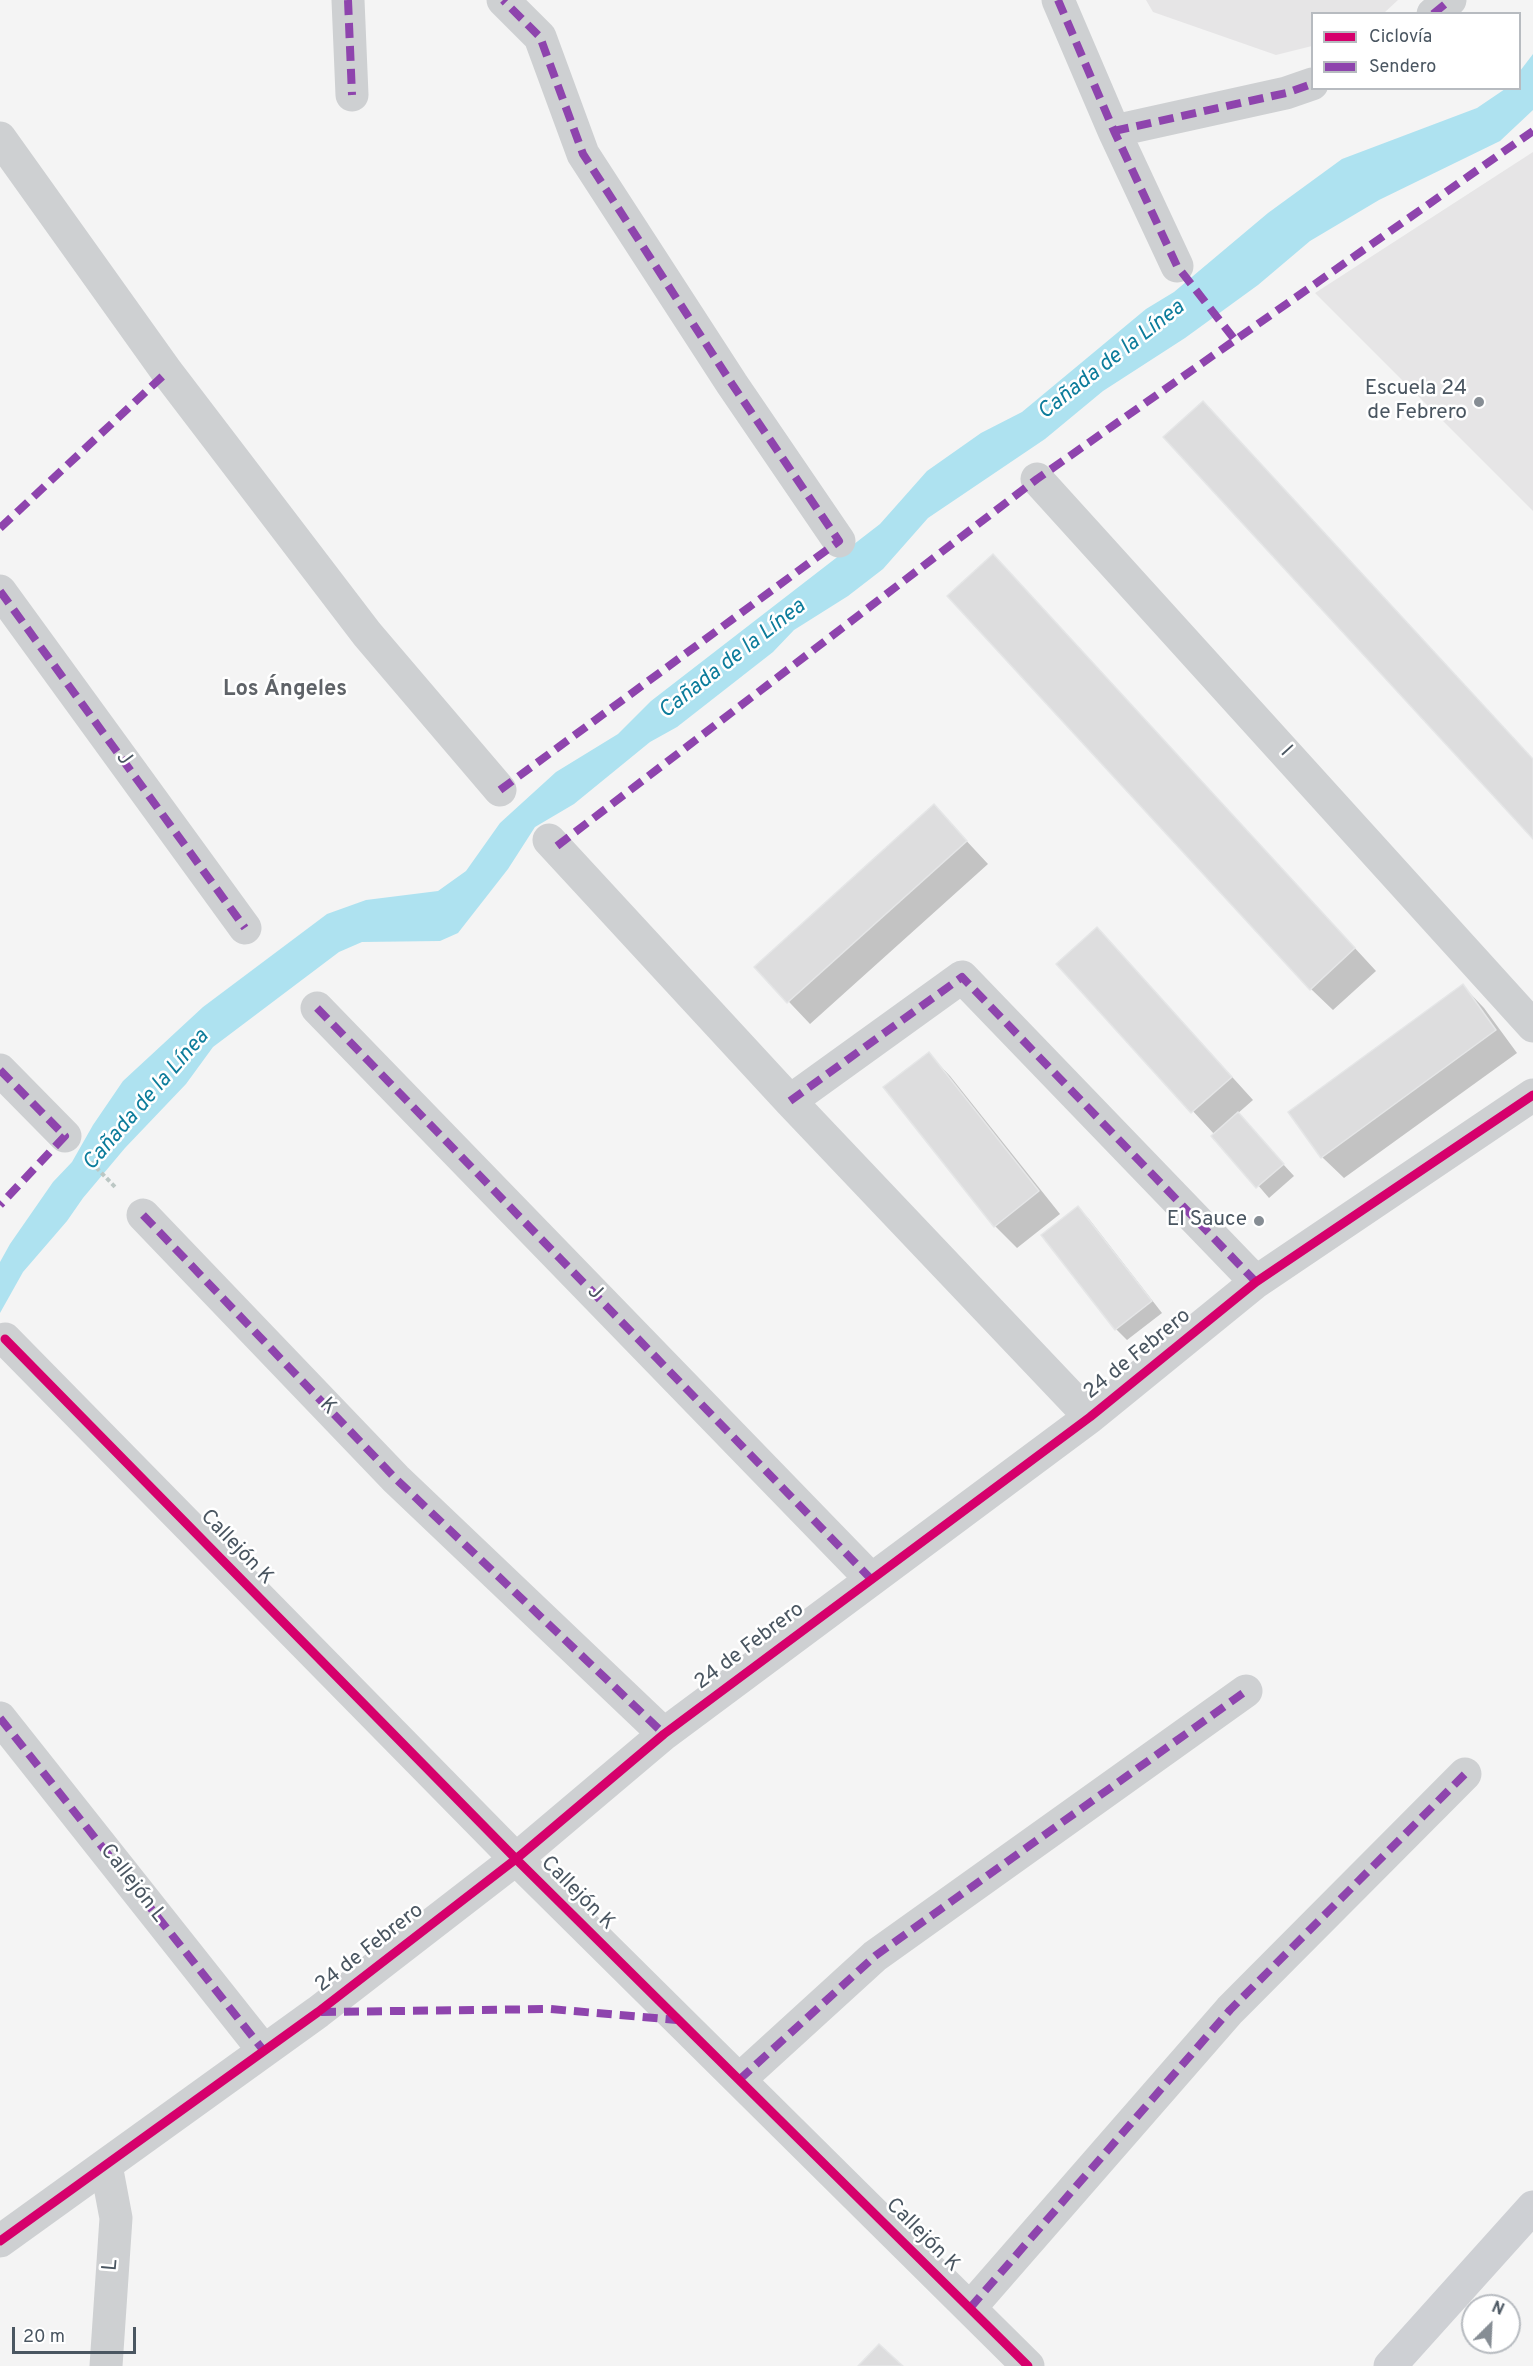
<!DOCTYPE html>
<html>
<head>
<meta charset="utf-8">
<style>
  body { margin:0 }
  #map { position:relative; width:1533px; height:2366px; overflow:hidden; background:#f4f4f4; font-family:Overpass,sans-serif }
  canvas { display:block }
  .legend { position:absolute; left:1311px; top:12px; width:210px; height:78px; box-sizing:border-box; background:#fff; border:2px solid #b7bbc0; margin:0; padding:8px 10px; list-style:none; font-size:18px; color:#4a5661 }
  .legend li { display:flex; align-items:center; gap:12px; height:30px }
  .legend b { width:30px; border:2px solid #b7bbc0 }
  .north { position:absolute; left:1461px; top:2294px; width:60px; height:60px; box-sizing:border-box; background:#fff; border:2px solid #b7bbc0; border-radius:50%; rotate:24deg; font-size:16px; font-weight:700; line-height:24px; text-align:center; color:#4a5661 }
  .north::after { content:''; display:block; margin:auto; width:21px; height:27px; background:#868d94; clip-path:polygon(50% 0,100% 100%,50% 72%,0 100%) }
  .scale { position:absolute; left:12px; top:2327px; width:124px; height:27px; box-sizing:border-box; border:3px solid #4a5661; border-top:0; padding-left:8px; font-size:18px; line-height:21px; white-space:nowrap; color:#4a5661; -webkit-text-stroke:4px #fff; paint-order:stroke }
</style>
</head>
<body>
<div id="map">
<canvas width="1533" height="2366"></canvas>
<ul class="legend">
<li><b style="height:8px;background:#d6006c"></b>Ciclovía</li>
<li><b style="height:8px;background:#8e44ad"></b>Sendero</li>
</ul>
<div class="north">N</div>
<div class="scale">20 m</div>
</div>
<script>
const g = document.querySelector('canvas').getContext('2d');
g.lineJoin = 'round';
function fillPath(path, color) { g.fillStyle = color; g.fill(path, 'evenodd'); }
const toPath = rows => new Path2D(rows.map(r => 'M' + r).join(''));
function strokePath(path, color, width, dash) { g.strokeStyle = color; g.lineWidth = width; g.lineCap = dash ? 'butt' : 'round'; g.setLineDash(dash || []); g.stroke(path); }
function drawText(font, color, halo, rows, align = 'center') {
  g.font = font + ' Overpass,sans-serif'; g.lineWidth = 5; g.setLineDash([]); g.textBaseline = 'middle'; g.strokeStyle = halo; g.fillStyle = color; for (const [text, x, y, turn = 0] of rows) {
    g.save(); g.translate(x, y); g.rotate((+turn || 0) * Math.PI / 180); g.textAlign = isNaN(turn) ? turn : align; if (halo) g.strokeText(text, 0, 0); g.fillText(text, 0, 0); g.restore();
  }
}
const education = toPath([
  [1146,0,1398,0,1384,13,1312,14,1312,46,1276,55,1153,12],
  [1533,152,1533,511,1315,293]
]);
const water = toPath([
  [1533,54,1533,110,1500,141,1379,200,1310,241,1258,285,1185,338,1103,391,1045,439,928,518,883,569,848,596,794,630,773,652,677,727,650,742,574,804,535,827,508,869,458,933,440,941,362,942,339,952,213,1047,186,1084,125,1148,83,1198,67,1221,23,1272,0,1313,0,1262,10,1244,53,1182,72,1162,93,1125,123,1081,203,1007,327,914,366,900,438,891,466,871,500,823,556,772,618,734,651,701,880,524,927,471,981,433,1022,412,1146,309,1174,292,1268,213,1342,159,1477,108,1505,89,1520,88,1520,71]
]);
const shadow = toPath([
  [1014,578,1376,971,1333,1010,1311,989],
  [934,806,988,864,810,1024,756,967],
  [1118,951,1253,1100,1237,1114,1294,1176,1269,1198,1215,1135,1058,965],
  [1463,986,1484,1008,1517,1053,1344,1178,1322,1157],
  [929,1054,950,1076,1060,1214,1017,1248,995,1226,885,1088],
  [1078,1208,1089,1219,1162,1313,1127,1340,1116,1329]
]);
const building = toPath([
  [1203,401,1533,759,1533,839,1163,437,1203,401],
  [993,554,1355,948,1310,990,947,596,993,554],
  [934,804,967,841,787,1003,754,967,934,804],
  [1097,927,1232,1077,1191,1113,1056,964,1097,927],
  [1463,984,1496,1030,1321,1158,1288,1112,1463,984],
  [929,1052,1039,1191,994,1227,883,1087,929,1052],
  [1238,1112,1284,1164,1256,1188,1211,1136,1238,1112],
  [1078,1206,1152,1301,1115,1330,1041,1235,1078,1206],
  [879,2344,903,2366,858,2366,879,2344]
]);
const path = toPath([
  [91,1162,117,1189]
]);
const minor = toPath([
  [348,0,352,95],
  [503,0,540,37,583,154,732,384,839,541],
  [1058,0,1114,131,1177,266],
  [1433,14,1450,0],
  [1114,131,1286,93,1312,84],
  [0,138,167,372,367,634,500,790],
  [1037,479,1533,1026],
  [0,591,245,928],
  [549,840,790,1101,1090,1417],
  [317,1008,871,1579],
  [0,1070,65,1136],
  [790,1101,962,977,1256,1282],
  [143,1215,396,1479,664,1734],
  [5,1339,516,1859,1028,2366],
  [0,1718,264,2051],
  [739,2080,875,1956,1246,1691],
  [106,2165,116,2218,106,2366],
  [0,2241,318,2012,516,1859,664,1734,1090,1417,1256,1282,1533,1095],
  [970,2308,1230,2010,1465,1774]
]);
const secondary = toPath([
  [1390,2366,1533,2207]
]);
const quiet = toPath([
  [348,0,352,95],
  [1058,0,1114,131,1177,266,1235,340],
  [1433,14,1450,0],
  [1114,131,1286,93,1312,84],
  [0,528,167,372],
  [0,591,245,928],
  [500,790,839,541,732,384,583,154,540,37,503,0],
  [557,846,1037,479,1533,131],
  [317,1008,871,1579],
  [0,1070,65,1136,0,1205],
  [790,1101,962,977,1256,1282],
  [143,1215,396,1479,664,1734],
  [0,1718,264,2051],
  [321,2012,550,2009,677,2020],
  [739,2080,875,1956,1246,1691],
  [970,2308,1230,2010,1465,1774]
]);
const cycleway = toPath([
  [5,1339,516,1859,1028,2366],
  [0,2241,318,2012,516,1859,664,1734,1090,1417,1256,1282,1533,1095]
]);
const markers = [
  [1479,402,6,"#868d94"],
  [1259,1221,6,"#868d94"]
];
const poiNames = [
  ["Escuela 24",1467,390],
  ["de Febrero",1467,414],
  ["El Sauce",1247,1221]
];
const streetNames = [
  ["I",1285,752,48],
  ["J",123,759,54],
  ["J",594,1293,46],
  ["24 de Febrero",1138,1355,-39],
  ["K",327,1407,46],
  ["Callejón K",236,1548,46],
  ["24 de Febrero",750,1647,-37],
  ["Callejón L",132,1884,52],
  ["Callejón K",577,1894,45],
  ["24 de Febrero",370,1949,-38],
  ["Callejón K",922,2236,45],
  ["L",112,2265,-85]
];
const waterNames = [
  ["Cañada de la Línea",1112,361,-38],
  ["Cañada de la Línea",733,660,-38],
  ["Cañada de la Línea",147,1101,-49]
];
const neighbourhoodNames = [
  ["Los Ángeles",285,691]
];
fillPath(education, '#e6e5e6');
fillPath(water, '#aee2f0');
fillPath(shadow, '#0003');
fillPath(building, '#ddddde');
strokePath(building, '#e5e6e7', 1.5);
strokePath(path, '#bcc7c4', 4, [4.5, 3]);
strokePath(minor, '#ced0d2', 33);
strokePath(secondary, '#ced0d4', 33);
strokePath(quiet, '#8e44ad', 8, [15, 8]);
strokePath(cycleway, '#d6006c', 9);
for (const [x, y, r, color] of markers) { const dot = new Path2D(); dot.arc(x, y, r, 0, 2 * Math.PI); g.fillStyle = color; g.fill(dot); strokePath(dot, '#fff', 2); }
drawText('21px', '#4a5661', '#fff', poiNames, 'right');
drawText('21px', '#4a5661', '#fff', streetNames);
drawText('italic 22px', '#0c7c9b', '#fff', waterNames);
drawText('bold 22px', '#5f6368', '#fff', neighbourhoodNames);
</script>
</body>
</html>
